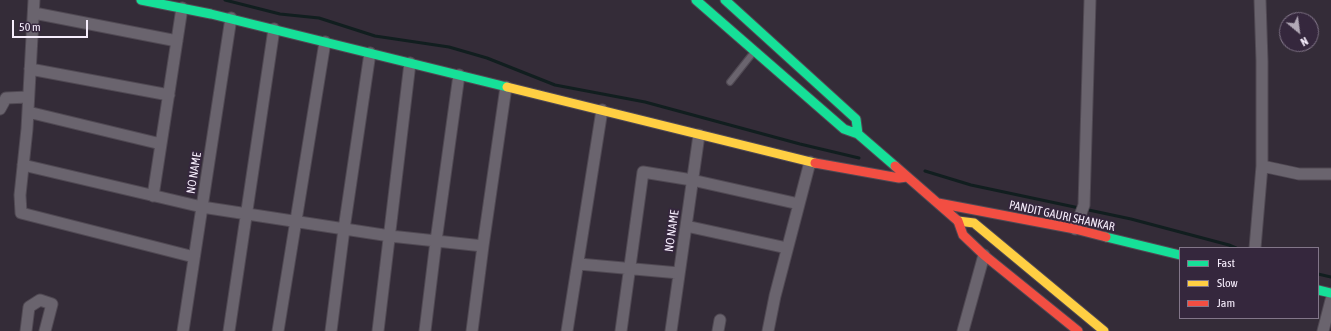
<!DOCTYPE html>
<html>
<head>
<meta charset="utf-8">
<style>
  body { margin:0 }
  #map { position:relative; width:1331px; height:331px; overflow:hidden; background:#342c38; font-family:"Asap Condensed",sans-serif }
  canvas { display:block }
  .legend { position:absolute; left:1179px; top:247px; width:140px; height:72px; box-sizing:border-box; background:#35273d; border:1px solid #827689; margin:0; padding:5px 7px; list-style:none; font-size:12px; color:#f6edfc }
  .legend li { display:flex; align-items:center; gap:8px; height:20px }
  .legend b { width:20px; border:1px solid #827689 }
  .north { position:absolute; left:1279px; top:12px; width:40px; height:40px; box-sizing:border-box; background:#35273d; border:1px solid #827689; border-radius:50%; rotate:151deg; font-size:11px; font-weight:700; line-height:16px; text-align:center; color:#f6edfc }
  .north::after { content:''; display:block; margin:auto; width:14px; height:18px; background:#b2a9b7; clip-path:polygon(50% 0,100% 100%,50% 72%,0 100%) }
  .scale { position:absolute; left:12px; top:20px; width:76px; height:18px; box-sizing:border-box; border:2px solid #f6edfc; border-top:0; padding-left:5px; font-size:12px; line-height:14px; white-space:nowrap; color:#f6edfc; -webkit-text-stroke:3px #35273d; paint-order:stroke }
</style>
</head>
<body>
<div id="map">
<canvas width="1331" height="331"></canvas>
<ul class="legend">
<li><b style="height:5px;background:#16e098"></b>Fast</li>
<li><b style="height:5px;background:#ffcf43"></b>Slow</li>
<li><b style="height:5px;background:#f24e42"></b>Jam</li>
</ul>
<div class="north">N</div>
<div class="scale">50 m</div>
</div>
<script>
const g = document.querySelector('canvas').getContext('2d');
g.lineJoin = 'round';
const toPath = rows => new Path2D(rows.map(r => 'M' + r).join(''));
function strokePath(path, color, width, dash) { g.strokeStyle = color; g.lineWidth = width; g.lineCap = dash ? 'butt' : 'round'; g.setLineDash(dash || []); g.stroke(path); }
function drawText(font, color, halo, rows, align = 'center') {
  g.font = font + ' "Asap Condensed",sans-serif'; g.lineWidth = 4; g.setLineDash([]); g.textBaseline = 'middle'; g.strokeStyle = halo; g.fillStyle = color; for (const [text, x, y, turn = 0] of rows) {
    g.save(); g.translate(x, y); g.rotate((+turn || 0) * Math.PI / 180); g.textAlign = isNaN(turn) ? turn : align; if (halo) g.strokeText(text, 0, 0); g.fillText(text, 0, 0); g.restore();
  }
}
const stream = toPath([
  [225,0,280,14,319,18,375,36,449,47,487,58,555,85,645,102,800,144,859,158],
  [925,171,971,185,1131,219,1229,245,1236,248],
  [1318,274,1331,277]
]);
const lane = toPath([
  [730,82,753,53]
]);
const street = toPath([
  [34,0,27,129,20,195,21,213,194,257],
  [34,13,177,41],
  [30,69,169,95],
  [0,109,6,98,28,97],
  [28,112,161,144],
  [23,165,202,207,390,236,483,246],
  [1262,166,1299,174,1331,174],
  [153,196,182,8],
  [686,226,787,248],
  [1075,229,1084,205,1090,0],
  [1255,248,1262,166,1262,61,1260,0],
  [579,264,679,273],
  [26,331,29,307,40,300,52,304,45,331],
  [183,331,231,18],
  [229,331,274,29],
  [278,331,325,42],
  [331,331,344,229,370,53],
  [378,331,410,63],
  [425,331,436,241,459,75],
  [472,331,483,246,506,87],
  [567,331,602,110],
  [621,331,643,172,692,180,799,204],
  [671,331,699,135],
  [718,331,720,320],
  [768,331,775,296,810,162],
  [963,331,984,255],
  [1323,331,1331,300]
]);
const fast = toPath([
  [141,0,211,14,507,87],
  [696,0,844,129,858,134,895,166],
  [725,0,856,119,858,134],
  [1106,237,1180,255],
  [1318,290,1331,293]
]);
const slow = toPath([
  [507,87,815,163],
  [958,221,974,223,1104,331]
]);
const jam = toPath([
  [815,163,899,178,907,177],
  [895,166,958,221,963,235,984,255,1078,331],
  [938,203,1075,229,1106,237]
]);
const streetNames = [
  ["NO NAME",194,173,-81],
  ["PANDIT GAURI SHANKAR",1062,216,12],
  ["NO NAME",672,231,-82]
];
strokePath(stream, '#111e1f', 3);
strokePath(lane, '#504953', 8);
strokePath(street, '#504953', 13);
strokePath(fast, '#504953', 11);
strokePath(slow, '#504953', 11);
strokePath(jam, '#504953', 11);
strokePath(lane, '#6a646e', 5.5);
strokePath(street, '#6a646e', 11);
strokePath(fast, '#16e098', 9);
strokePath(slow, '#ffcf43', 9);
strokePath(jam, '#f24e42', 9);
drawText('12px', '#f6edfc', '#35273d', streetNames);
</script>
</body>
</html>
